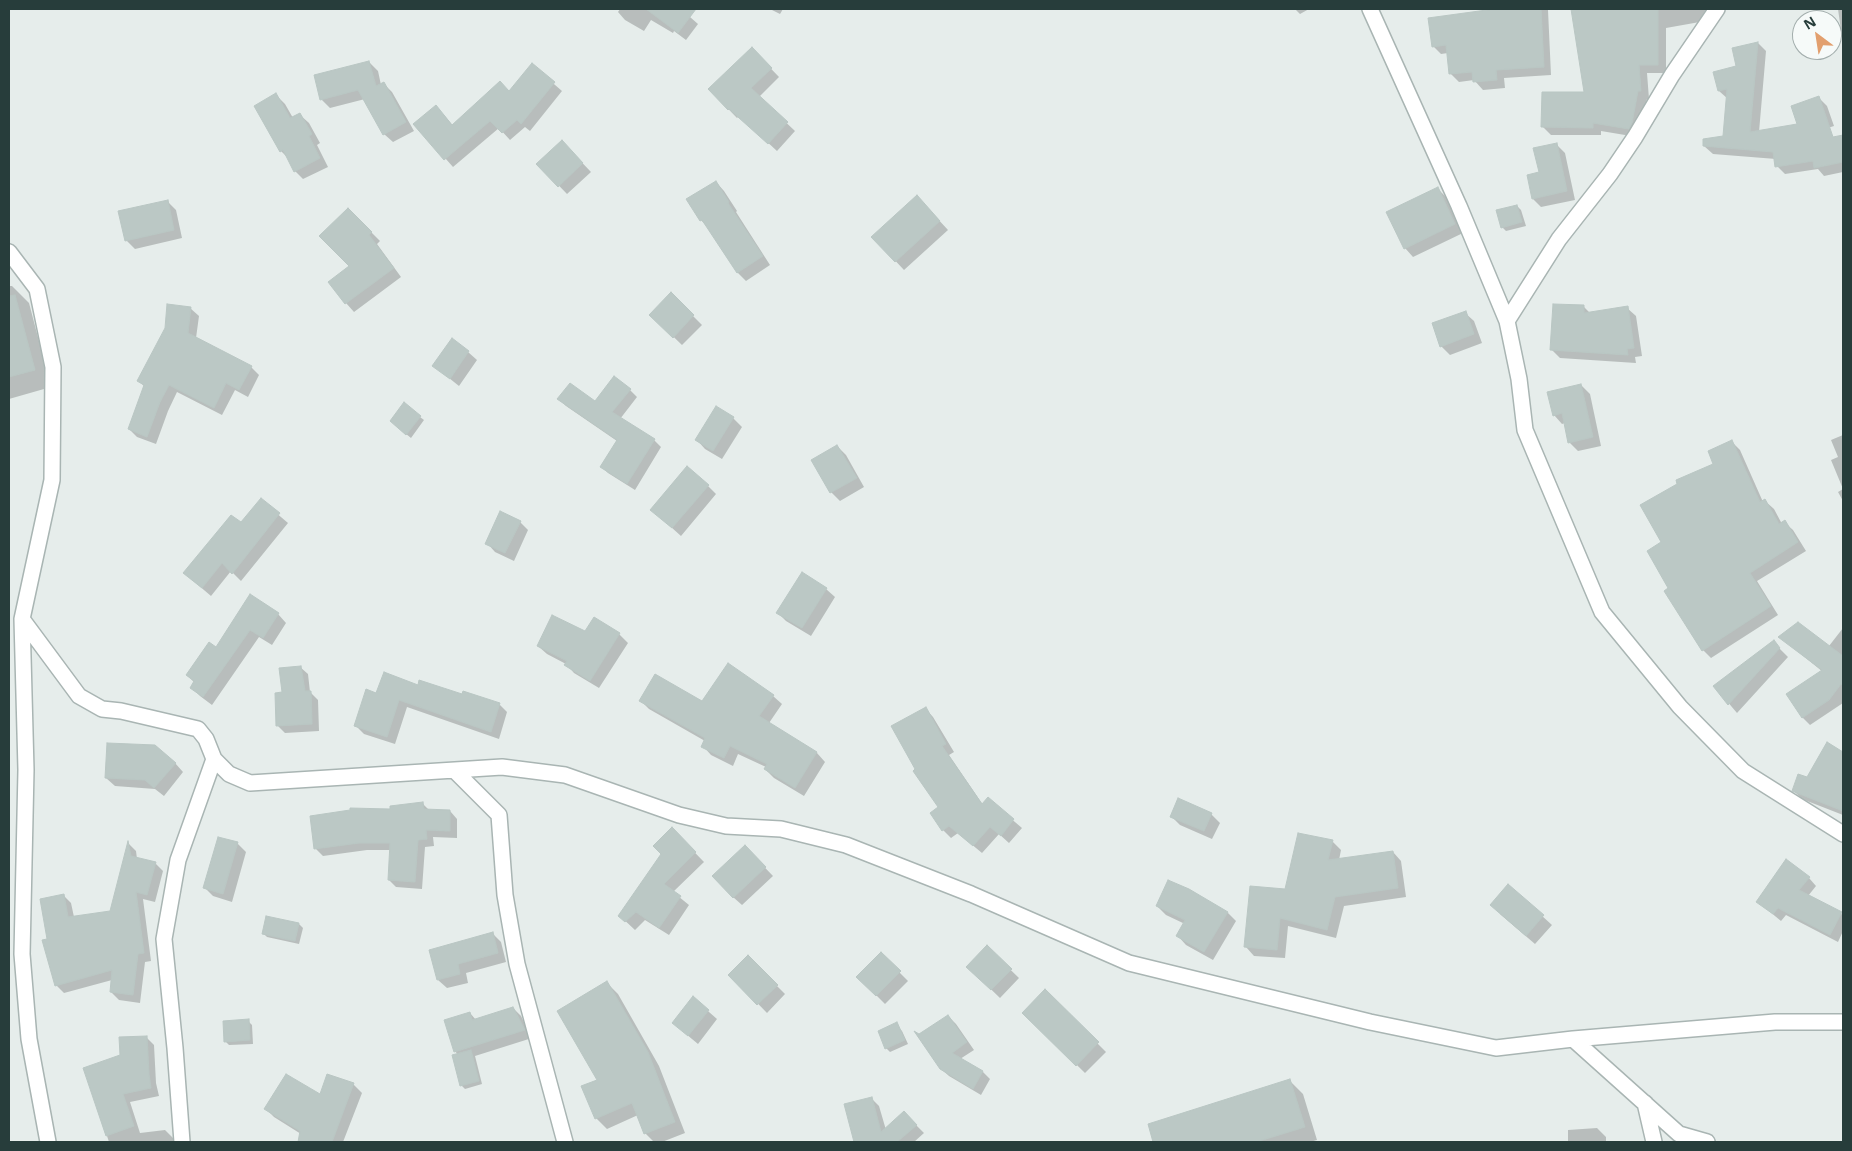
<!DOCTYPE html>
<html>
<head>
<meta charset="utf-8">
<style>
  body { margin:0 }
  #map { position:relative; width:1852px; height:1151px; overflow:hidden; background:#e6edeb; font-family:"Noto Sans",sans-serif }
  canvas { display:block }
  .frame { position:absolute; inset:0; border:10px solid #273d3b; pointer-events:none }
  .north { position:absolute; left:1792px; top:10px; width:50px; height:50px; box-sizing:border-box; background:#f6faf9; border:1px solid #a3aead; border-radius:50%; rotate:329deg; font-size:14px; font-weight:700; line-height:20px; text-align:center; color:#273d3b }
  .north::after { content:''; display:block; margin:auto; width:18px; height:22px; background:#e29f6e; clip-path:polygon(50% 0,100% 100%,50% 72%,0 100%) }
</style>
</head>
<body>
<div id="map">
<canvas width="1852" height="1151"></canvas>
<div class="frame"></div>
<div class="north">N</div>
</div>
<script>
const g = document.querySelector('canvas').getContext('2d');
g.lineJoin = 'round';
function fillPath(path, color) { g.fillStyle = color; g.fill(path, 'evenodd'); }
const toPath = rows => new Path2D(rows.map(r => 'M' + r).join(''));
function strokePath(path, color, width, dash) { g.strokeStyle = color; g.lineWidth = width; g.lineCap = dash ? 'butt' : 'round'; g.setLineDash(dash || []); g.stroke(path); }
const shadow = toPath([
  [620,9,677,9,690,17,698,24,686,40,674,31,673,33,651,20,644,31,625,20,618,12],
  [770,9,783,9,780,14],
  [1295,9,1309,9,1300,14],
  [1501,9,1547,9,1548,10,1551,75,1504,78,1505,88,1483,90,1474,80,1459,82,1450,73,1448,53,1441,54,1433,46,1477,13],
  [1572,9,1709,9,1711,20,1666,28,1666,73,1647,73,1649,99,1647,99,1640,132,1637,137,1601,131,1601,135,1551,135,1543,127,1586,93],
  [1838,9,1843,9,1843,45],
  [1758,43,1766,51,1759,132,1799,125,1819,98,1827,106,1834,126,1821,130,1836,140,1843,136,1843,172,1824,176,1818,169,1785,174,1777,166,1776,159,1713,154,1704,146,1724,137,1728,99,1719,91,1714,73,1738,67,1733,49],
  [752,49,779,77,759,97,795,131,777,151,739,116,737,118,709,89],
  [369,62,378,71,381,85,383,83,392,92,414,131,393,142,384,134,365,99,330,108,321,99],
  [532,65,562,91,530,131,525,127,510,140,499,128,453,167,415,124,444,115,453,126,510,92],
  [276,95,285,104,293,118,300,115,309,123,320,143,317,145,328,167,303,179,295,171,288,158,281,151],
  [1556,144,1565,153,1575,200,1541,207,1533,199,1540,173],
  [570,150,591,172,567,194,538,164],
  [716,182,724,191,737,211,736,212,770,265,746,281,737,272,709,229,701,220],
  [1437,188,1446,197,1463,233,1413,257,1405,248],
  [167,201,176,210,182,238,135,249,126,240],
  [925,205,948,230,904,270,873,237],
  [1517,206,1521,210,1526,226,1506,231,1502,227],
  [348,209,380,241,377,244,401,277,354,312,346,303,351,266],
  [9,285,9,286,12,286,29,303,51,387,9,399],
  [671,294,702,325,682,345,651,315],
  [1584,307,1590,313,1627,308,1636,316,1642,356,1635,357,1636,363,1560,358,1551,349],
  [190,308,199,316,196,338,251,367,259,375,248,397,235,390,222,415,177,392,168,411,156,444,137,437,129,429,145,387,139,381],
  [1465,313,1474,321,1482,343,1450,355,1441,346],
  [468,352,477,360,459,386,434,366],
  [1581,385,1590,394,1601,446,1578,451,1569,442,1565,423,1562,424,1554,415],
  [630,390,637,397,620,419,654,440,661,447,635,490,608,473,601,466,617,441,566,406,559,399,595,403],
  [716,408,733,418,742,427,722,459,705,449,697,440],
  [420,417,424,420,411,438,395,425],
  [1843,435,1843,489,1831,460,1838,457,1831,440],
  [1732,442,1740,450,1763,502,1765,501,1774,509,1782,524,1784,522,1793,530,1806,551,1757,581,1778,615,1711,658,1703,650,1670,588,1663,543],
  [837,446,846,455,864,487,840,501,831,492,813,461],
  [708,486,716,494,681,536,652,510],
  [1843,489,1843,501,1838,492],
  [261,500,288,523,241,581,231,571,211,596,184,573,241,524],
  [520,522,528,530,514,561,495,552,487,543],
  [826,589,835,597,811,636,786,621,778,613],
  [278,614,286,623,272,645,259,637,212,705,200,696,192,688,195,683,187,675,216,649],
  [594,619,619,634,628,643,599,688,574,673,566,664,547,654,538,646,586,633],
  [1843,628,1843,703,1810,725,1802,717,1823,672,1780,637,1829,646],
  [1773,642,1788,657,1737,713,1715,687],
  [300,667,308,674,310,692,318,700,319,731,285,733,278,726,284,694],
  [418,686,499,704,507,712,499,739,407,707,395,744,364,734,356,726],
  [773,696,782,704,769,723,817,753,825,762,804,796,774,778,765,769,766,767,738,754,733,766,711,755,703,746,705,741,649,709,641,701,702,702],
  [925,708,933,717,954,752,949,755,983,805,988,799,1022,828,1009,843,999,834,982,853,958,833,951,838,943,830,940,807,917,770],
  [1827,744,1843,753,1843,815,1802,799,1793,790,1807,779],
  [175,763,183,772,164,796,155,789,115,786,106,778],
  [423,804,430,811,450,811,457,819,457,838,433,837,434,846,425,847,422,889,396,887,389,880,391,850,367,850,323,856,316,849,311,817,391,811],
  [1211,814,1220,823,1212,839,1180,825,1171,816],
  [672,829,704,862,673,892,689,905,669,935,645,920,635,930,620,916,662,854],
  [1332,841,1341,850,1339,860,1393,852,1401,861,1406,897,1344,906,1336,938,1288,926,1285,958,1254,956,1246,947,1286,890],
  [237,843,246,852,232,902,213,896,205,888],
  [129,844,136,851,137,859,155,863,163,871,155,902,143,899,151,961,145,962,140,1003,119,1000,111,992,112,980,64,993,56,985,48,940,63,895,71,903,74,917,111,912],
  [745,847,773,876,742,905,733,897],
  [1809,878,1816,886,1808,896,1843,915,1843,931,1838,942,1786,915,1781,921,1758,902],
  [1509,886,1552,925,1535,944,1500,914],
  [1157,906,1228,913,1236,921,1213,960,1186,945,1178,936,1185,924,1166,915],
  [299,924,303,928,299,944,267,937,263,933],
  [493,934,501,942,506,962,466,973,468,983,447,988,438,980],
  [987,947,1019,978,1000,998,968,967],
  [881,954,908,981,885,1004,858,977],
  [748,957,785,994,767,1013,730,975],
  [607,983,618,994,659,1066,685,1133,662,1142,654,1142,645,1133,638,1115,607,1129,596,1118],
  [1045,991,1106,1052,1085,1073,1024,1013],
  [693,998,717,1019,698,1044,686,1034],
  [513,1008,521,1016,532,1038,475,1056,482,1084,465,1089,461,1085,458,1055,455,1051,470,1013,476,1020],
  [948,1016,956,1024,974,1050,960,1059,983,1072,990,1079,981,1095,949,1076,940,1068],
  [248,1021,252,1025,253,1044,229,1045,225,1041],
  [898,1027,902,1031,908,1044,890,1052,886,1048,881,1037],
  [146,1037,154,1045,156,1083,159,1096,130,1102,140,1133,165,1130,173,1138,174,1142,109,1142,85,1069,121,1056],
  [328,1075,354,1085,362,1093,343,1142,300,1142,301,1134,274,1117,266,1109,320,1096],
  [1290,1081,1303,1094,1317,1140,1310,1142,1155,1142,1149,1125],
  [871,1098,879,1106,886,1130,912,1121,924,1133,914,1142,855,1142,845,1105],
  [1597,1128,1606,1137,1606,1142,1568,1142,1568,1130]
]);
const building = toPath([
  [646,9,696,9,678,33,646,9],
  [1494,9,1541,9,1544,67,1496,70,1497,80,1473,82,1472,72,1449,74,1446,45,1432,47,1428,18,1494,9],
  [1571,9,1658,9,1658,65,1639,65,1641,91,1638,91,1632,123,1629,129,1593,123,1593,128,1541,127,1542,92,1584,92,1571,9],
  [1758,42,1750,132,1797,124,1791,106,1819,96,1833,137,1843,135,1843,162,1814,168,1813,161,1775,167,1773,152,1703,146,1703,139,1723,136,1727,89,1718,91,1713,72,1736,66,1732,48,1758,42],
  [752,47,772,68,751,88,788,122,768,144,729,109,728,110,708,89,752,47],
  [369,61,376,86,384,82,406,122,383,135,358,90,320,100,314,75,369,61],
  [532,63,555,82,521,124,517,120,502,133,490,121,444,160,413,124,436,105,452,125,500,81,509,91,532,63],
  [276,93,290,118,300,113,312,134,309,136,320,158,294,172,283,150,280,152,254,106,276,93],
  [562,140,583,163,558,187,536,164,562,140],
  [1557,143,1567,191,1532,199,1527,175,1539,172,1533,148,1557,143],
  [716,181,729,202,728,203,763,256,737,273,702,220,700,221,686,199,716,181],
  [1438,187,1455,224,1404,249,1386,212,1438,187],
  [917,195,940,221,895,262,871,237,917,195],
  [168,200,174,230,125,241,118,211,168,200],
  [1517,205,1522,222,1501,228,1496,210,1517,205],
  [348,208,372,232,369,235,394,268,345,304,328,282,349,266,319,236,348,208],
  [671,292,694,315,673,338,649,315,671,292],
  [15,295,35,370,9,377,9,296,15,295],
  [167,304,191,307,188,333,252,366,239,390,226,383,214,408,169,385,160,402,147,437,128,429,144,385,137,381,165,328,167,304],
  [1553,304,1584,305,1584,313,1628,306,1634,348,1627,349,1628,355,1550,350,1553,304],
  [1466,311,1474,334,1440,347,1432,323,1466,311],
  [452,338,469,351,450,379,432,366,452,338],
  [614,376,631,389,612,412,655,439,627,484,600,467,617,440,557,399,570,383,595,401,614,376],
  [1581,384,1593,437,1568,443,1562,413,1553,416,1547,392,1581,384],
  [404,402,421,416,406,435,390,421,404,402],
  [716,406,734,417,713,451,695,440,716,406],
  [1732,440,1760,502,1765,499,1779,524,1785,520,1798,542,1750,573,1771,606,1702,651,1664,591,1668,588,1647,551,1661,542,1640,505,1677,484,1676,480,1713,464,1708,451,1732,440],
  [837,445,857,478,830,493,811,460,837,445],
  [687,466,709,485,672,528,650,510,687,466],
  [261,498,280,513,232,574,222,563,202,588,183,573,231,515,241,522,261,498],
  [500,511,521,521,505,553,485,544,500,511],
  [802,572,827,588,802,628,776,613,802,572],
  [250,594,279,613,263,638,250,630,203,697,190,688,194,681,186,675,209,642,216,647,250,594],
  [552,615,585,631,594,617,620,633,590,681,564,665,567,661,537,646,552,615],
  [1798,622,1843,656,1843,686,1841,684,1829,700,1802,718,1786,694,1822,670,1778,637,1798,622],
  [1774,640,1780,648,1728,705,1713,686,1774,640],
  [728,663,774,695,759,716,817,752,795,788,764,769,767,764,730,746,724,758,701,747,705,738,639,701,655,674,702,701,728,663],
  [301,666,305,691,311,691,312,724,276,726,275,693,282,692,279,668,301,666],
  [384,672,418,685,419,680,462,694,463,691,500,703,491,732,399,700,387,737,354,726,366,689,376,693,384,672],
  [926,707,946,744,942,746,982,804,988,797,1014,819,1001,836,990,827,973,846,949,826,942,831,930,813,938,807,913,771,915,769,891,726,926,707],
  [1827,742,1843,752,1843,811,1792,791,1798,774,1807,777,1827,742],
  [107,743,155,745,176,763,154,788,145,780,105,778,107,743],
  [1178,798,1212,813,1204,831,1170,817,1178,798],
  [423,802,424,809,450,810,450,831,426,830,427,839,418,840,415,882,388,880,390,843,359,843,314,849,310,816,350,810,350,808,390,809,390,806,423,802],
  [672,827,696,852,664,884,681,896,659,928,636,912,625,922,618,916,661,854,653,846,672,827],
  [1298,833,1333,840,1328,860,1393,851,1398,888,1335,897,1327,930,1280,918,1277,950,1244,947,1250,886,1285,889,1298,833],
  [218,837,238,842,223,894,203,888,218,837],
  [128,841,131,856,156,862,147,895,136,892,144,953,138,954,133,995,110,992,112,970,55,986,42,940,47,939,40,899,64,894,68,917,110,911,128,841],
  [745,845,766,867,733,898,712,876,745,845],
  [1786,859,1810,877,1799,890,1842,912,1830,935,1778,908,1773,914,1756,902,1786,859],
  [1168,880,1189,889,1228,912,1204,952,1176,936,1185,920,1156,906,1168,880],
  [1508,884,1544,915,1526,936,1490,905,1508,884],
  [266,916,299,923,295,941,262,934,266,916],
  [493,932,498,953,458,964,460,974,437,980,429,950,493,932],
  [987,945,1012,969,991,990,966,967,987,945],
  [881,952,901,971,876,996,856,977,881,952],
  [748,955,778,985,757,1005,728,975,748,955],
  [607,981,648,1052,675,1122,644,1134,632,1103,595,1119,581,1086,597,1080,557,1011,607,981],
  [1045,989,1099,1042,1076,1066,1022,1013,1045,989],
  [693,996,709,1010,688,1036,672,1023,693,996],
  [513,1007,525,1030,454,1052,444,1020,470,1012,472,1020,513,1007],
  [948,1015,967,1042,952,1053,983,1071,973,1089,940,1069,914,1031,919,1034,948,1015],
  [249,1019,250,1040,224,1042,223,1021,249,1019],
  [897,1022,905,1040,885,1049,878,1031,897,1022],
  [147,1036,149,1074,151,1088,123,1094,134,1126,106,1136,83,1068,120,1055,119,1037,147,1036],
  [471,1050,479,1081,460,1086,452,1055,471,1050],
  [286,1074,320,1094,327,1074,354,1083,332,1142,298,1142,300,1131,264,1109,286,1074],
  [1290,1079,1305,1127,1256,1142,1153,1142,1148,1124,1290,1079],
  [872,1097,881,1132,904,1111,917,1125,897,1142,854,1142,844,1104,872,1097]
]);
const street = toPath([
  [1370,9,1459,206,1507,321,1519,379,1525,430,1602,612,1680,707,1743,771,1843,834],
  [9,252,37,289,53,367,52,480,22,619,26,770,22,954,29,1039,48,1142],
  [1507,321,1559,239,1610,174,1635,137,1672,75,1717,9],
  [22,619,79,696,102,709,121,711,198,729,206,739,214,759,229,774,250,783,502,767,565,775,679,815,726,826,781,829,846,845,971,894,1129,963,1370,1022,1496,1048,1573,1039,1775,1022,1843,1022],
  [455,771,499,815,505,895,517,964,565,1142],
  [1573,1039,1679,1134,1707,1142],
  [1645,1103,1654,1142],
  [182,1142,175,1048,164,939,178,860,214,759]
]);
fillPath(shadow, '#0003');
fillPath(building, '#bbc8c5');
strokePath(building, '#b9c6c3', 1);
strokePath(street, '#a9b5b3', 18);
strokePath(street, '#fff', 15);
</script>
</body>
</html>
